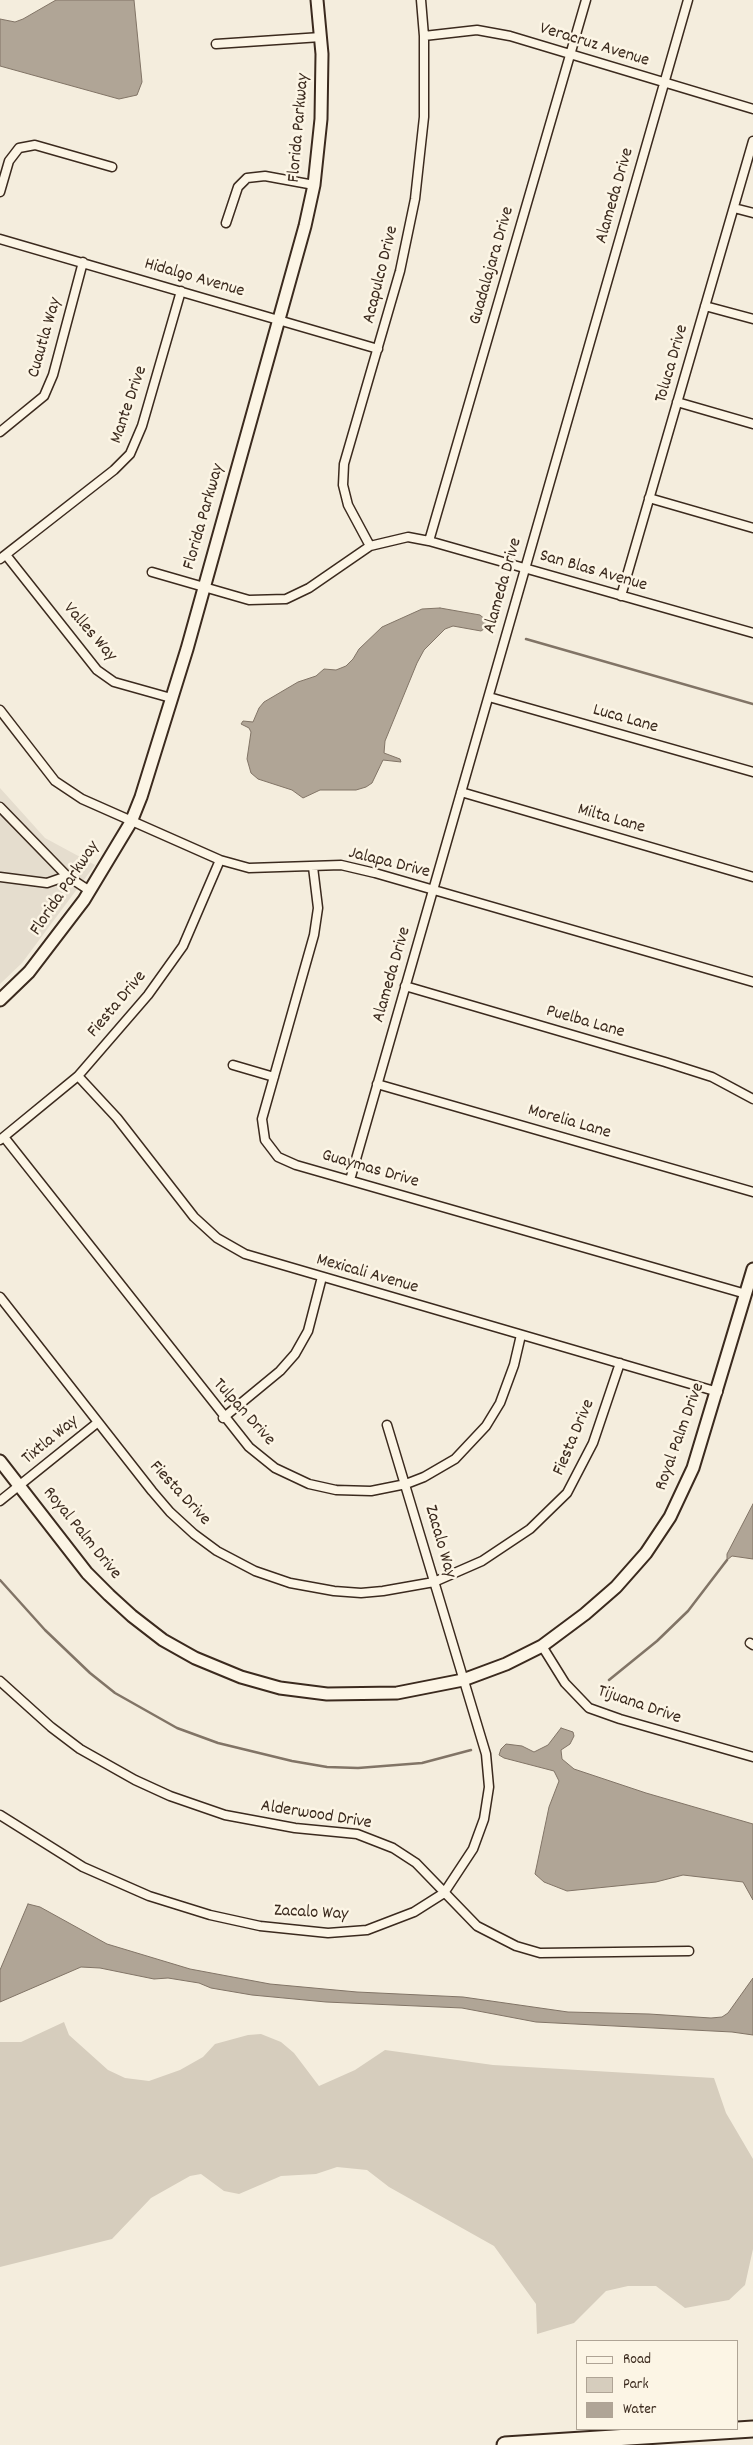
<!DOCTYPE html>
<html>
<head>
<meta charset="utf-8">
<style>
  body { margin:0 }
  #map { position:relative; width:753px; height:2445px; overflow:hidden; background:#f4eddd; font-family:Dekko,sans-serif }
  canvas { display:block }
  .legend { position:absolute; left:576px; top:2340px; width:162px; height:90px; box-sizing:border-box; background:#fcf5e5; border:1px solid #afa495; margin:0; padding:6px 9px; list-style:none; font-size:15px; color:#3b2a1e }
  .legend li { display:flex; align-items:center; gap:10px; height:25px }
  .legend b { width:25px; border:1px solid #afa495 }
</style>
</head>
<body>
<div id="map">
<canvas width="753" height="2445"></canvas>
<ul class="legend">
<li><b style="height:6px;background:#fcf5e5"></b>Road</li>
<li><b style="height:14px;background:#d6cdbd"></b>Park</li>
<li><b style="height:14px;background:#b0a596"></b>Water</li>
</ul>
</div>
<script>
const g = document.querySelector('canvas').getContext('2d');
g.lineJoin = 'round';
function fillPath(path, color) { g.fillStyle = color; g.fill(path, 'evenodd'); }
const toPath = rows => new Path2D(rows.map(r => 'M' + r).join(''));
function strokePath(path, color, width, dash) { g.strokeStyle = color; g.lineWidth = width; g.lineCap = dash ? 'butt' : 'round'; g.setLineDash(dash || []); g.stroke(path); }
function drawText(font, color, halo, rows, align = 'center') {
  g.font = font + ' Dekko,sans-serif'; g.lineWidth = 5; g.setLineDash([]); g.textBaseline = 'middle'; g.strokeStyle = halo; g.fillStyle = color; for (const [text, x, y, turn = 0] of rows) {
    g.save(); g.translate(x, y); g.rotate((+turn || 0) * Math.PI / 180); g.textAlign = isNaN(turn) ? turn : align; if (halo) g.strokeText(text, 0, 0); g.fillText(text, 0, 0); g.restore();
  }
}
const built = toPath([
  [0,788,45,838,95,865,22,963,0,984]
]);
const green = toPath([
  [64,2022,69,2035,108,2070,125,2078,149,2081,180,2070,203,2057,215,2044,248,2035,261,2034,281,2042,294,2053,319,2086,355,2070,385,2050,493,2065,714,2078,726,2113,753,2159,753,2249,745,2285,729,2300,685,2308,656,2286,628,2286,606,2291,574,2323,537,2334,536,2304,494,2246,389,2187,367,2170,337,2167,316,2174,281,2176,239,2194,224,2191,201,2174,190,2176,151,2198,112,2239,0,2267,0,2042,21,2042]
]);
const water = toPath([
  [56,0,134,0,142,82,137,95,119,99,0,66,0,19,15,22,23,19,56,0],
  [440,608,480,615,487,621,487,627,481,631,453,626,445,629,424,650,417,663,385,741,384,753,400,759,401,762,383,760,372,783,366,787,356,790,320,790,303,798,292,790,258,779,251,773,247,759,251,732,249,728,241,724,243,721,253,722,259,708,264,702,298,682,316,676,324,669,336,670,346,666,353,659,359,649,382,627,422,609,440,608],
  [753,1504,753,1559,732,1556,727,1560,727,1554,753,1504],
  [561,1728,573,1732,574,1736,570,1744,561,1750,562,1759,574,1769,646,1793,753,1824,753,1900,743,1882,683,1875,656,1882,567,1891,544,1882,535,1874,549,1807,559,1781,554,1771,504,1758,499,1755,501,1749,506,1744,522,1746,534,1752,548,1745,561,1728],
  [28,1904,40,1907,107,1944,190,1969,270,1984,357,1992,463,1997,568,2012,649,2014,711,2018,722,2017,728,2013,753,1978,753,2035,732,2032,536,2022,462,2008,326,2002,252,1995,211,1988,199,1983,168,1978,154,1979,100,1968,81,1967,0,2002,0,1970,28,1904]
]);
const stream = toPath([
  [526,639,753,704],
  [0,1580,45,1630,90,1673,115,1693,177,1728,218,1743,292,1761,327,1767,358,1768,422,1763,471,1750],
  [609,1680,657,1641,688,1611,727,1560]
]);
const street = toPath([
  [424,36,477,30,510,36,753,109],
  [216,44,321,37],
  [0,192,9,161,19,148,35,145,112,167],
  [734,208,753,213],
  [226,223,238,187,247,178,265,176,314,185],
  [0,239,378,349],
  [705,306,753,319],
  [677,402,753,424],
  [0,432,44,396,53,375,83,262],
  [649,498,753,528],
  [429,541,586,0],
  [370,546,348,505,343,485,344,464,400,271,415,199,424,117,424,36,421,0],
  [6,555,97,670,114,682,171,698],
  [0,559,114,470,130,454,142,426,181,291],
  [152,572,249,600,286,599,309,588,370,546,408,537,429,541,753,633],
  [621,596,753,141],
  [489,697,753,772],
  [0,710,55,781,82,799,220,860,249,868,341,865,375,873,753,982],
  [461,792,753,877],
  [0,807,67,876,90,891],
  [313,867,318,908,314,935,262,1119,265,1140,278,1157,296,1165,746,1294],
  [0,877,47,883,67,876],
  [405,986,665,1062,712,1077,753,1099],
  [233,1065,274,1077],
  [78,1076,117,1118,194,1217,217,1238,245,1254,718,1392],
  [377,1084,753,1192],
  [4,1137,249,1447,275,1468,309,1484,336,1490,371,1491,406,1484,424,1477,455,1459,486,1426,500,1403,514,1365,521,1335],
  [0,1140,78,1076,148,995,183,946,220,860],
  [350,1180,688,0],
  [0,1297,152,1491,170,1512,194,1534,217,1551,255,1571,290,1583,334,1591,361,1593,383,1591,434,1582,482,1561,530,1529,567,1493,593,1443,620,1363],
  [223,1418,280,1371,295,1354,308,1331,322,1277],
  [0,1501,97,1423],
  [750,1643,753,1645],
  [542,1646,565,1683,589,1708,620,1719,753,1757],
  [0,1681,51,1727,80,1749,135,1780,170,1796,225,1815,295,1828,357,1834,393,1848,416,1863,477,1926,516,1946,540,1953,689,1951],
  [0,1815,83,1867,149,1896,210,1915,260,1926,328,1933,367,1930,414,1912,444,1893,473,1849,484,1819,489,1787,486,1754,387,1425]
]);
const secondary = toPath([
  [0,1000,29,972,84,900,131,822,141,797,187,649,305,226,314,185,321,119,322,54,317,0],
  [0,1461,87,1573,109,1595,132,1616,163,1640,195,1658,241,1677,280,1688,327,1694,397,1693,463,1680,506,1664,542,1646,585,1614,616,1587,646,1553,670,1517,693,1468,753,1269]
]);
const highway = toPath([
  [505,2445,753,2429]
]);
const streetNames = [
  ["Veracruz Avenue",594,46,17],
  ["Florida Parkway",300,128,-85],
  ["Alameda Drive",616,196,-74],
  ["Guadalajara Drive",493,266,-74],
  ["Acapulco Drive",382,275,-76],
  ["Hidalgo Avenue",194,279,16],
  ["Cuautla Way",46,338,-74],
  ["Toluca Drive",673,364,-74],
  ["Mante Drive",130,405,-71],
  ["Florida Parkway",205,517,-74],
  ["San Blas Avenue",593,572,16],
  ["Alameda Drive",504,586,-74],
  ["Valles Way",89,633,49],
  ["Luca Lane",625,720,16],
  ["Milta Lane",611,820,16],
  ["Jalapa Drive",389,864,14],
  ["Florida Parkway",66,889,-56],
  ["Alameda Drive",393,975,-74],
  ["Fiesta Drive",118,1005,-50],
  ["Puelba Lane",585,1023,16],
  ["Morelia Lane",569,1123,16],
  ["Guaymas Drive",370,1170,16],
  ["Mexicali Avenue",367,1275,16],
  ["Tulpan Drive",243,1413,48],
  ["Royal Palm Drive",681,1437,-70],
  ["Fiesta Drive",575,1438,-67],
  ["Tixtla Way",51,1441,-39],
  ["Fiesta Drive",179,1494,47],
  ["Royal Palm Drive",81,1534,51],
  ["Zacalo Way",439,1542,74],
  ["Tijuana Drive",639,1706,19],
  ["Alderwood Drive",316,1816,9],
  ["Zacalo Way",311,1914,3]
];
fillPath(built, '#e5ddce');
fillPath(green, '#d6cdbd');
fillPath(water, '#b0a596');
strokePath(water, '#817466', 1);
strokePath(stream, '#817466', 2.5);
strokePath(street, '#3b2a1e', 11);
strokePath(secondary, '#3b2a1e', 15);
strokePath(highway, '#3b2a1e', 19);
strokePath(street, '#fcf5e5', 8);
strokePath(secondary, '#fcf5e5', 11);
strokePath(highway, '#fcf5e5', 15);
drawText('18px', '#3b2a1e', '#fcf5e5', streetNames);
</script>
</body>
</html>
